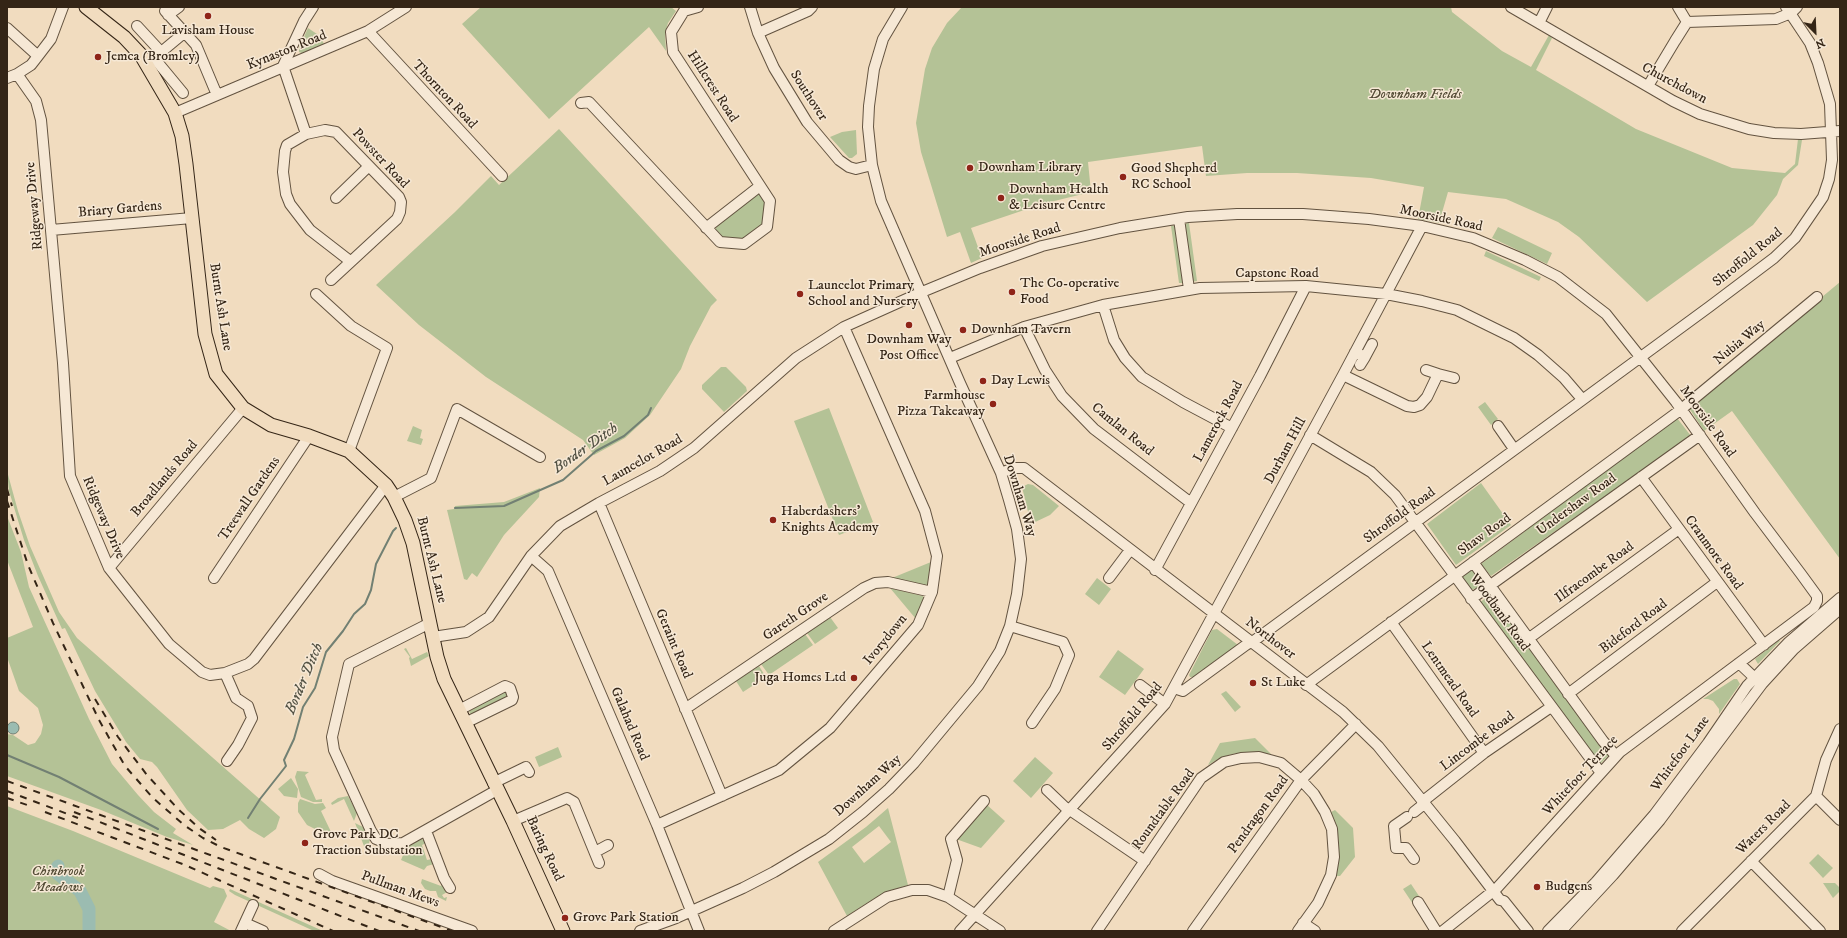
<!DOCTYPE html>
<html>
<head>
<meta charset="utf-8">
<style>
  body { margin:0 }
  #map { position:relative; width:1847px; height:938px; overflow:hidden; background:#f1dcbf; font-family:"IM FELL DW Pica",serif }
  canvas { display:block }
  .frame { position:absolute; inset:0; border:8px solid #342516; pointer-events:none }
  .north { position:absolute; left:1795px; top:12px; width:40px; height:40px; -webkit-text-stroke:3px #f6e8d5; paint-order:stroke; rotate:156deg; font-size:11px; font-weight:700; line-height:16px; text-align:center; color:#342516 }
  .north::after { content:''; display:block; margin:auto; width:14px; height:18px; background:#342516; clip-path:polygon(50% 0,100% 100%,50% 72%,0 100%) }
</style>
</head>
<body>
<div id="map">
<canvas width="1847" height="938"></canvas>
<div class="frame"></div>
<div class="north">N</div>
</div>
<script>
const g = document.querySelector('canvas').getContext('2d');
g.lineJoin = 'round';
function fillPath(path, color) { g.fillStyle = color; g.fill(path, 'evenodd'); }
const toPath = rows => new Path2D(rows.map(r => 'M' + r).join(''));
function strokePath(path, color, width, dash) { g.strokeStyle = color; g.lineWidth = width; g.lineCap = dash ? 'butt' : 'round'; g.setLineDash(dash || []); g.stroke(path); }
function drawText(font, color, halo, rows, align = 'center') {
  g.font = font + ' "IM FELL DW Pica",serif'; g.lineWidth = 3; g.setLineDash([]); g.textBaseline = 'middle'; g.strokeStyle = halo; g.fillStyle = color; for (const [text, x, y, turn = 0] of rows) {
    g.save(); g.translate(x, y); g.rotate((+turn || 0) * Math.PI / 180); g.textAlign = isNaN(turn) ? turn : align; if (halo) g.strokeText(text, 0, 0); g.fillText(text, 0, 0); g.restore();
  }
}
const green = toPath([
  [481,7,671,7,676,11,668,23,665,33,666,51,649,27,549,119,462,24],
  [962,7,1451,7,1452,12,1502,51,1531,67,1549,35,1552,38,1536,70,1636,129,1732,168,1785,173,1795,164,1798,139,1802,140,1798,165,1783,179,1777,195,1753,225,1647,302,1579,237,1558,222,1506,199,1448,192,1439,223,1418,219,1424,187,1371,178,1297,173,1247,173,1206,176,1202,146,1088,162,1091,192,1042,204,971,228,982,258,971,263,960,232,947,237,921,152,916,123,925,69,932,48,947,23],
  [308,28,320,36,324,44,304,54,299,52,299,48],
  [559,129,717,300,711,306,690,346,681,369,650,415,625,438,594,455,583,440,486,377,419,325,376,285,455,212,491,176,499,185],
  [856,130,857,154,852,158,849,158,830,137,842,132],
  [759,192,767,201,764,224,743,240,723,238,715,232,716,226],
  [1189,223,1197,281,1191,282,1183,224],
  [1177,225,1185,283,1179,283,1171,226],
  [1498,227,1552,253,1547,264,1492,238],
  [1486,251,1541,277,1539,281,1484,256],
  [1840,282,1840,559,1732,411,1704,431,1689,408],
  [721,367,726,367,746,387,747,391,724,412,702,389,702,385],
  [1485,402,1498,419,1491,425,1478,407],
  [829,408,873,522,839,535,794,421],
  [1677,418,1691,436,1491,576,1481,564],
  [413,426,422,430,420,438,423,439,421,445,407,441],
  [7,471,18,511,30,546,59,612,77,638,280,817,276,829,264,838,249,829,240,820,223,829,208,830,187,810,157,767,152,762,140,759,126,742,95,691,65,628,62,629,38,576,24,540,9,491],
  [1481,483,1511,525,1456,565,1427,524],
  [1028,484,1033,485,1059,506,1050,515,1031,524,1022,487],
  [540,488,539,497,504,535,477,577,472,573,467,580,464,579,447,510,454,509,455,506,504,502],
  [7,516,21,552,29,587,89,719,112,764,138,795,154,812,176,829,173,833,193,845,167,837,101,810,7,776,7,734,13,735,28,745,35,743,41,734,43,725,38,708,19,691,7,657,7,638,33,627,7,560],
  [931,562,929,583,925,586,892,578],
  [1471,568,1481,583,1479,587,1471,590,1460,576],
  [1097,578,1111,589,1099,605,1085,594],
  [890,588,923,596,925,600,916,619],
  [1491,594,1609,755,1599,765,1479,603],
  [830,617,838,628,815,644,807,633],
  [1217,629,1238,645,1194,677,1190,677,1189,675,1212,630],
  [805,634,813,645,769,675,761,664],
  [1779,640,1780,641,1758,664,1755,659],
  [406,648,412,659,427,652,429,656,411,666,409,658,410,657,404,649],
  [1118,650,1144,669,1125,695,1099,677],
  [759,666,766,677,743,692,736,681],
  [1734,679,1737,679,1740,684,1719,714,1719,709,1713,701,1708,699,1703,699],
  [507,689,511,697,472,717,468,709],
  [1226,691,1241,707,1235,712,1221,694],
  [1255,738,1271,754,1246,752,1232,754,1220,758,1208,765,1220,743],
  [558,747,562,757,539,767,535,757],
  [1035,757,1053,773,1031,798,1013,781],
  [297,771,309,772,305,775,316,800,322,799,322,802,313,802,301,797,295,777],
  [291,778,298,789,297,798,284,796,278,789],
  [348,796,357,813,354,821,344,799,332,805,331,803,338,798],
  [300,799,315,804,323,803,326,808,321,811,332,834,321,832,307,825,298,812,298,803],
  [987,805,1005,821,981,848,956,839],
  [7,806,73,831,210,888,213,886,224,889,227,896,214,922,231,931,7,931],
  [888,808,908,885,889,891,867,903,847,916,818,862,866,827],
  [879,826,891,842,864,863,852,847],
  [1335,810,1353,828,1355,857,1340,876,1336,876,1339,861,1338,834,1331,812],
  [355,823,363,827,370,839,368,848,364,846],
  [421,839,424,840,426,843,422,845,427,860,432,859,434,864,427,866,424,870,401,860,406,848],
  [1818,854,1833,868,1823,878,1809,863],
  [422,879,441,886,443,881,449,891,442,895,444,898,447,897,446,901,438,897,436,891,430,891,425,889,421,883],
  [1823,883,1835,883,1839,887,1840,891,1833,898],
  [1411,884,1421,899,1413,904,1403,889],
  [230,889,263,904,323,931,314,931,235,895,229,891]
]);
const water = toPath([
  '7 728a6 6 0 1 1 12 0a6 6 0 1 1-12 0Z'
]);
const stream = toPath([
  [455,508,504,506,563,480,596,451,624,436,648,415,651,408],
  [7,755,59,777,158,829],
  [248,818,260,799,286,766,284,760,294,739,303,707,315,688,326,652,343,631,354,614,365,604,371,590,376,564,393,531,396,528]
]);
const river = toPath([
  [58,866,56,869,58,874,80,891,89,909,89,931]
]);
const minor = toPath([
  [750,7,758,33,774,68,807,122,839,160,849,167,856,169,872,165],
  [1511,7,1673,101,1700,114,1749,129,1774,133,1801,134,1840,131],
  [1678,7,1687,22],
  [165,11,196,45,217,95],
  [168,15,179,7],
  [1539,23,1547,7],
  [137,26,161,52],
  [7,28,38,56],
  [368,31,502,176],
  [758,33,808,11,812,7],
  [283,66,306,134],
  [283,66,304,21,313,7],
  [17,74,36,101,41,120,63,363,70,476,109,568,169,644,202,672,210,675,225,673,248,664,254,659,386,485],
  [7,78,17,74,31,65,38,56,51,39,63,7],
  [1648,86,1675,41,1687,22,1776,19,1791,13,1797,7],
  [183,93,154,58,184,33],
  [581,103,589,102,720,242,744,244,767,227,770,201,673,52,671,32,684,11,698,7],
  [175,113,368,31,406,7],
  [336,198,369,166],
  [1179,219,1189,289],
  [706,228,760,186],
  [51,230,192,218],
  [331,280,397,219,400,212,401,202,399,197,336,132,325,130,306,134,287,145,285,151,283,172,286,194,290,204,310,230,350,261],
  [316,294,351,326,387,348,349,451],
  [1103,305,1114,340,1125,358,1142,377,1183,402,1232,428],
  [1024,327,1045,370,1062,396,1094,429,1191,503],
  [1355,352,1365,357,1360,365],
  [1365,357,1372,344],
  [950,358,1024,327,1103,305,1200,288,1306,286,1386,294,1422,301,1457,310,1514,338,1538,355,1564,378,1582,399],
  [1426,370,1438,374],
  [1343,375,1407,406,1414,407,1420,405,1427,397,1438,374,1454,378],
  [1498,426,1514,449],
  [1310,435,1371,472,1395,495,1601,773],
  [1001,473,1013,468,1024,468,1343,712,1378,746,1455,841,1500,900,1504,901,1528,931],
  [1641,477,1764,645],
  [394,497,431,478,457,409,540,457],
  [599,503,722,796],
  [531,556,548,571,657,825,699,931],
  [1473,562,1603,741,1616,756],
  [109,568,243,408],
  [1155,570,1260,376,1306,286],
  [214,578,309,436],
  [1109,578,1130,550],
  [1471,599,1700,435],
  [1391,622,1484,753],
  [430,623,349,664,332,737,334,750,371,831,376,839,388,844,403,843,497,790],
  [1010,626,1063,642,1069,655,1055,689,1032,723],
  [433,637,466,632,489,617,531,556,560,526,599,503,660,471,694,448,796,358,844,327,922,292,980,268,1042,246,1120,228,1188,217,1237,214,1303,214,1369,219,1422,226,1473,238,1525,260,1558,277,1606,314,1676,402,1755,513,1801,574,1817,596,1817,601,1814,607,1620,752,1497,888,1443,931],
  [1528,639,1679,529],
  [1739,663,1759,682],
  [225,673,236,698,248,706,252,718,238,745,227,761],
  [1140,685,1165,704],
  [1306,685,1679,411,1817,297],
  [1174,688,1183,691,1246,645,1255,640,1709,307,1774,258,1795,238,1823,197,1829,179,1832,160,1830,104,1818,63,1810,43,1786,7],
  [1568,694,1717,582],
  [685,709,864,588,875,583,888,582,932,592],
  [459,710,505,686,510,688,513,697,512,700,465,723],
  [493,783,526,767,529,772],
  [1047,790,1069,811],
  [1816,796,1840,820],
  [1422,802,1484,753,1551,707],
  [1070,810,1145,861],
  [1414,812,1424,804],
  [1407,817,1394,826,1396,848,1406,848,1414,859],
  [513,821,567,798,574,802,599,863],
  [657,825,779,770,830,728,918,625,932,592,937,556,925,511,844,327],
  [426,831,444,878,450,888],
  [595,852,608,845],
  [1751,861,1820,931],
  [319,874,332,881,472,931],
  [948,897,957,860,951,839,984,801],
  [1418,902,1436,931],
  [245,923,263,931],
  [1303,923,1315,931],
  [241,931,253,905],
  [640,931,676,918,743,888,774,872,829,839,863,812,889,789,914,763,978,686,1000,651,1010,626,1017,594,1021,559,1017,529,1009,500,1001,473,960,383,881,201,872,165,868,127,869,106,874,69,883,39,902,7],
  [834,931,887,897,912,890,928,890,948,897,1000,931],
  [960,931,1165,704,1343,375,1422,226],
  [1097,931,1201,778,1224,762,1241,758,1259,757,1281,763,1301,780,1314,794,1325,812,1332,829,1334,857,1331,875,1318,903,1298,931],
  [1193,931,1301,780,1356,724],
  [1548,931,1596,882,1654,815,1708,743,1747,686,1789,642,1840,598],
  [1561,931,1613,875,1660,820,1762,684,1794,649,1840,609],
  [1682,931,1816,796,1826,760,1840,729]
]);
const major = toPath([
  [86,7,124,37,141,55,175,113,182,136,186,164,205,334,216,374,243,408,271,425,309,436,349,451,386,485,394,497,405,520,413,543,437,657,444,679,513,821,563,931]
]);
const rail = toPath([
  [7,489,12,506],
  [7,501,28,565,53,623,99,720,125,766,153,798,184,825,203,838,221,847,452,931],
  [95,699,118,737,147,775,178,809,199,828,216,840],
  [7,781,419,931],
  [7,791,78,818],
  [7,798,30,806],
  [45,812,185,865,333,931],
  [74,812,379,931]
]);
const markers = [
  [208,16,4,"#8f2418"],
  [98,57,4,"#8f2418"],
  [970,168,4,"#8f2418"],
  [1123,177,4,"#8f2418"],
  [1001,198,4,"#8f2418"],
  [1012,292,4,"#8f2418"],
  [800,294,4,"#8f2418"],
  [909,325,4,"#8f2418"],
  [963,330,4,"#8f2418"],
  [983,381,4,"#8f2418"],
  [993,404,4,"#8f2418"],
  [773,520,4,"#8f2418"],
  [854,678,4,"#8f2418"],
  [1253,683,4,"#8f2418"],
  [305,843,4,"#8f2418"],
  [1537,887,4,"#8f2418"],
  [565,918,4,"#8f2418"]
];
const poiNames = [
  ["Lavisham House",208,31,"center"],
  ["Jemca (Bromley)",106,57],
  ["Downham Library",978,168],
  ["Good Shepherd",1131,169],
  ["RC School",1131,185],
  ["Downham Health",1009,190],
  ["& Leisure Centre",1009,206],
  ["The Co-operative",1020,284],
  ["Food",1020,300],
  ["Launcelot Primary",808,286],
  ["School and Nursery",808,302],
  ["Downham Tavern",971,330],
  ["Downham Way",909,340,"center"],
  ["Post Office",909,356,"center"],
  ["Day Lewis",991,381],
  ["Farmhouse",985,396,"right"],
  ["Pizza Takeaway",985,412,"right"],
  ["Haberdashers'",781,512],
  ["Knights Academy",781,528],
  ["Juga Homes Ltd",846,678,"right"],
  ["St Luke",1261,683],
  ["Grove Park DC",313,835],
  ["Traction Substation",313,851],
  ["Budgens",1545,887],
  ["Grove Park Station",573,918]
];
const streetNames = [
  ["Kynaston Road",287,51,-22],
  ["Churchdown",1674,84,28],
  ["Hillcrest Road",712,87,57],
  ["Thornton Road",444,95,47],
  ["Southover",808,96,57],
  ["Powster Road",380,159,47],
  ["Ridgeway Drive",35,206,-95],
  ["Briary Gardens",120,210,-5],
  ["Moorside Road",1441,219,12],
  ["Moorside Road",1020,241,-18],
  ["Shroffold Road",1748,258,-39],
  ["Capstone Road",1277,274],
  ["Burnt Ash Lane",220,307,81],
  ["Nubia Way",1740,343,-40],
  ["Lamerock Road",1219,422,-62],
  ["Moorside Road",1707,422,54],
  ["Camlan Road",1122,430,39],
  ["Durham Hill",1286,451,-62],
  ["Launcelot Road",643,461,-30],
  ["Broadlands Road",165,479,-50],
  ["Downham Way",1019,496,73],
  ["Treewall Gardens",250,499,-56],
  ["Undershaw Road",1577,505,-36],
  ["Shroffold Road",1400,516,-36],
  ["Ridgeway Drive",103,518,67],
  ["Shaw Road",1485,535,-36],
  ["Cranmore Road",1713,553,54],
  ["Burnt Ash Lane",431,560,76],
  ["Ilfracombe Road",1595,573,-36],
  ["Woodbank Road",1499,613,54],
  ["Gareth Grove",796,617,-34],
  ["Bideford Road",1634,627,-37],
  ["Northover",1270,639,37],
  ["Ivorydown",886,640,-51],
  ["Geraint Road",673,644,67],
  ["Lentmead Road",1449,680,55],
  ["Shroffold Road",1133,717,-50],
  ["Galahad Road",629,724,67],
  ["Lincombe Road",1478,742,-37],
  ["Whitefoot Lane",1681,754,-54],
  ["Whitefoot Terrace",1581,776,-47],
  ["Downham Way",868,786,-42],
  ["Roundtable Road",1164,810,-54],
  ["Pendragon Road",1259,815,-54],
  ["Waters Road",1764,828,-45],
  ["Baring Road",544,849,65],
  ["Pullman Mews",400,890,20]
];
const parkNames = [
  ["Downham Fields",1415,95],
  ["Chinbrook",58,872],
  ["Meadows",58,888]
];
const waterNames = [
  ["Border Ditch",586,449,-35],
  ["Border Ditch",305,679,-67]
];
fillPath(green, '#b4c296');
fillPath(water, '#9bbcb1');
strokePath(water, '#728073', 1);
strokePath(stream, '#728073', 2);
strokePath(river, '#9bbcb1', 13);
strokePath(minor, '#635340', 12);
strokePath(major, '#342516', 15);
strokePath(minor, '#f6e8d5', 10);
strokePath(major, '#f1dcbf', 13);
strokePath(rail, '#342516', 2, [7, 7]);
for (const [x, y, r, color] of markers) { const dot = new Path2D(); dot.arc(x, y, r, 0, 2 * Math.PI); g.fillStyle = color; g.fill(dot); strokePath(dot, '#f6e8d5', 1.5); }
drawText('14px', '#342516', '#f6e8d5', poiNames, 'left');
drawText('14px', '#342516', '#f6e8d5', streetNames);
drawText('italic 14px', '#544c36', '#f6e8d5', parkNames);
drawText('italic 15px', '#535244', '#f6e8d5', waterNames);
</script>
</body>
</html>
